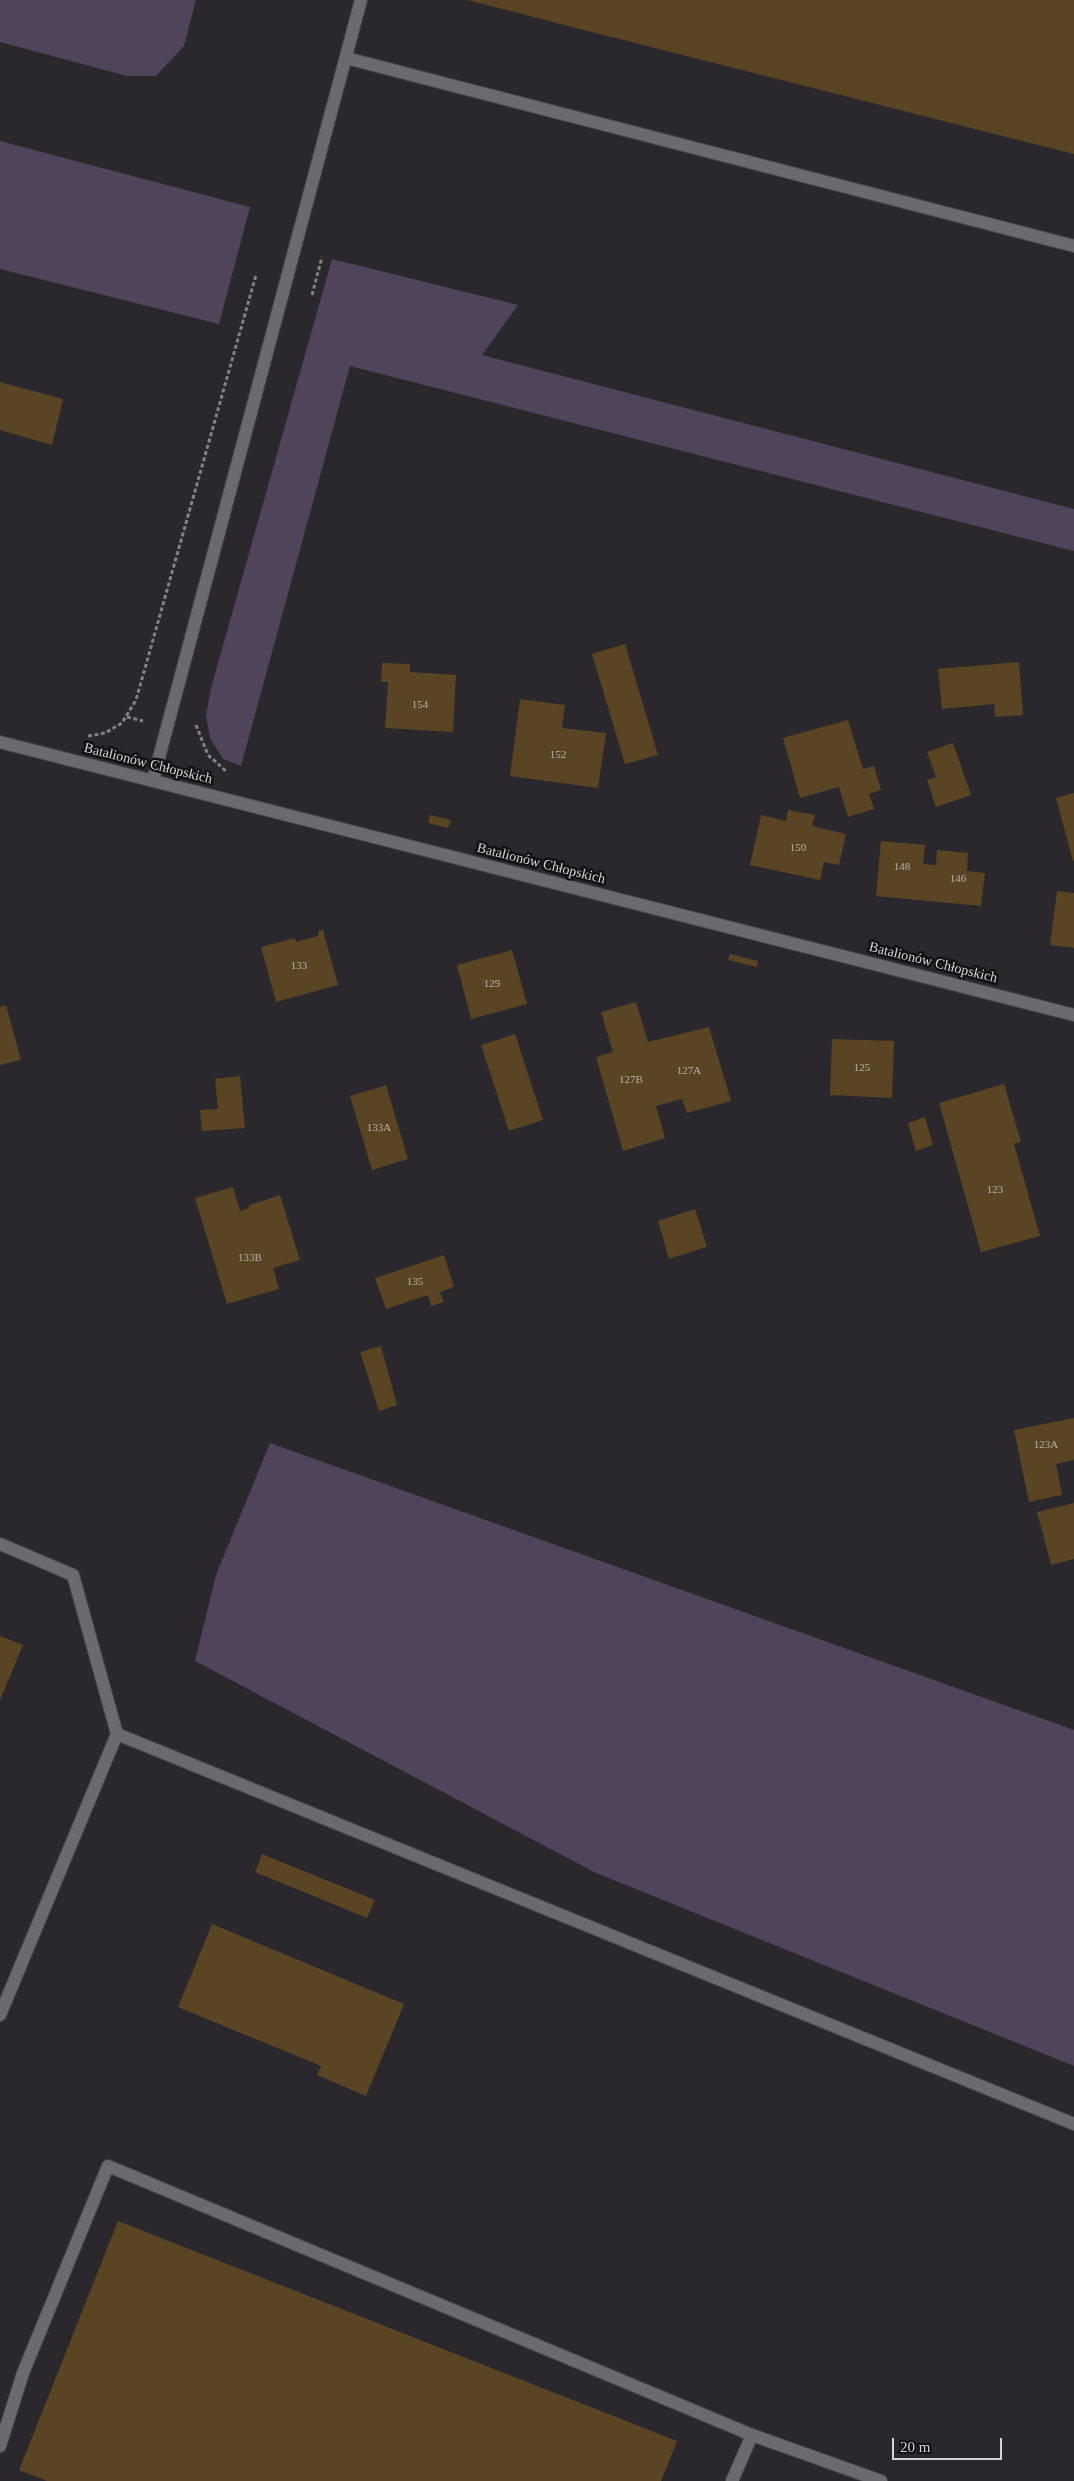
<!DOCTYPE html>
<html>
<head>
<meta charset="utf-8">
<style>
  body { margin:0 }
  #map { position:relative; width:1074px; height:2481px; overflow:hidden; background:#2a282c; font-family:Georgia,serif }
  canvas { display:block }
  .scale { position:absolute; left:892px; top:2438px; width:110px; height:22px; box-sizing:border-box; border:2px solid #d4d2d5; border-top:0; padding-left:6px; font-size:15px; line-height:18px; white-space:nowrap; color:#d4d2d5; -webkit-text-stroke:4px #121113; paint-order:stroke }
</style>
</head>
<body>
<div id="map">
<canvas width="1074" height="2481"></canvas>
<div class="scale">20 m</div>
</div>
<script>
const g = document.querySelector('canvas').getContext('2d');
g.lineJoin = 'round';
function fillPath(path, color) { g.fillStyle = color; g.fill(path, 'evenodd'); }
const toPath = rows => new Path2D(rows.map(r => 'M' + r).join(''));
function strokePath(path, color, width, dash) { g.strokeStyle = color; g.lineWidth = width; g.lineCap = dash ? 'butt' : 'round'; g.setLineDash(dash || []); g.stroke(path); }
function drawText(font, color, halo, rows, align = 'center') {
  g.font = font + ' Georgia,serif'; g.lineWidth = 5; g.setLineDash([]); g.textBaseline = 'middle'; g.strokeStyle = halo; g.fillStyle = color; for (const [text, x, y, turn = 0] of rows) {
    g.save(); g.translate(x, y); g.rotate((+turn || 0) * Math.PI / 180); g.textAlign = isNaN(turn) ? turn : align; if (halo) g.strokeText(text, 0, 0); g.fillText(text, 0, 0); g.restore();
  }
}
const green = toPath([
  [0,0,196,0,184,46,156,76,127,76,0,42],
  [0,141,250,207,219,324,0,269],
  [332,259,518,305,482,355,1074,509,1074,551,350,366,241,766,223,759,210,738,206,715,211,688],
  [270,1443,1074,1730,1074,2066,596,1873,195,1661,216,1575]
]);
const building = toPath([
  [468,0,1074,0,1074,154,568,26],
  [0,382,63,399,52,445,0,430],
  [625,644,658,755,625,764,592,654],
  [1019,662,1023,715,995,717,994,704,942,709,938,669],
  [382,663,410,664,410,672,456,675,453,732,385,728,388,682,381,682],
  [520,699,565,705,562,728,606,733,598,788,510,776],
  [848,720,863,769,874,766,881,790,869,794,874,809,848,817,839,787,800,798,783,738],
  [953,743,971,795,936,807,927,780,936,777,927,752],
  [1074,793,1074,861,1073,861,1056,798],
  [788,810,815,815,812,826,846,834,839,865,824,862,820,880,750,865,761,815,786,821],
  [430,815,451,820,448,828,428,823],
  [881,841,925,845,923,864,936,865,937,850,968,853,967,871,985,873,981,906,876,896],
  [1057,891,1074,893,1074,948,1050,945],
  [323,930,338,985,276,1002,261,947,295,938,296,942,318,936,318,931],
  [512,950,527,1004,471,1019,457,965],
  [730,954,758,961,757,967,728,960],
  [636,1002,648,1042,709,1027,731,1101,687,1113,682,1099,656,1106,665,1138,623,1151,596,1057,613,1052,601,1012],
  [6,1005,21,1060,0,1065,0,1007],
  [515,1034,543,1120,509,1131,481,1045],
  [832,1039,894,1041,892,1098,830,1095],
  [240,1076,245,1128,202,1131,200,1110,218,1109,215,1079],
  [1004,1084,1021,1142,1014,1144,1040,1236,981,1252,939,1103],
  [386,1085,408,1159,372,1170,350,1096],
  [925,1117,933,1145,916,1151,908,1123],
  [233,1187,240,1211,249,1208,249,1205,280,1195,300,1260,273,1268,279,1289,227,1304,195,1198],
  [695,1209,707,1247,669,1259,658,1221],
  [444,1255,454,1287,440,1292,444,1302,431,1306,428,1295,386,1309,375,1278],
  [381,1346,397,1405,379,1411,360,1352],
  [1074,1418,1074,1460,1056,1464,1062,1495,1029,1502,1014,1430],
  [1074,1503,1074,1559,1051,1565,1037,1512],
  [0,1636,23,1645,0,1700],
  [262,1854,375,1900,367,1918,255,1872],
  [212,1924,404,2004,366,2096,317,2075,321,2066,178,2007],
  [118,2221,677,2441,661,2481,47,2481,19,2470]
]);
const path = toPath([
  [312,295,322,257],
  [127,717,143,721],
  [196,725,208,755,227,772],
  [88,736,105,733,122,723,136,700,256,275]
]);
const minor = toPath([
  [346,58,1074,246],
  [0,742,1074,1015],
  [153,780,361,0],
  [0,1544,73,1575,117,1734,0,2015],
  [117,1734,1074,2124],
  [752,2435,881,2481],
  [0,2446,23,2373,108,2166,752,2435,732,2481]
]);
const numberNames = [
  ["154",420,705],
  ["152",558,755],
  ["150",798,848],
  ["148",902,867],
  ["146",958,879],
  ["133",299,966],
  ["129",492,984],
  ["125",862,1068],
  ["127A",689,1071],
  ["127B",631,1080],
  ["133A",379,1128],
  ["123",995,1190],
  ["133B",250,1258],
  ["135",415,1282],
  ["123A",1046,1445]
];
const streetNames = [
  ["Batalionów Chłopskich",148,764,14],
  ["Batalionów Chłopskich",541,864,14],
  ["Batalionów Chłopskich",933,963,14]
];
fillPath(green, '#4f445a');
fillPath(building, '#594523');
strokePath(minor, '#48464b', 14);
strokePath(path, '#838184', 3, [4, 2.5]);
strokePath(minor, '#6c696f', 12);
drawText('11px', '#b5afa8', null, numberNames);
drawText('14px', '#d4d2d5', '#121113', streetNames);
</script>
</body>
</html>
